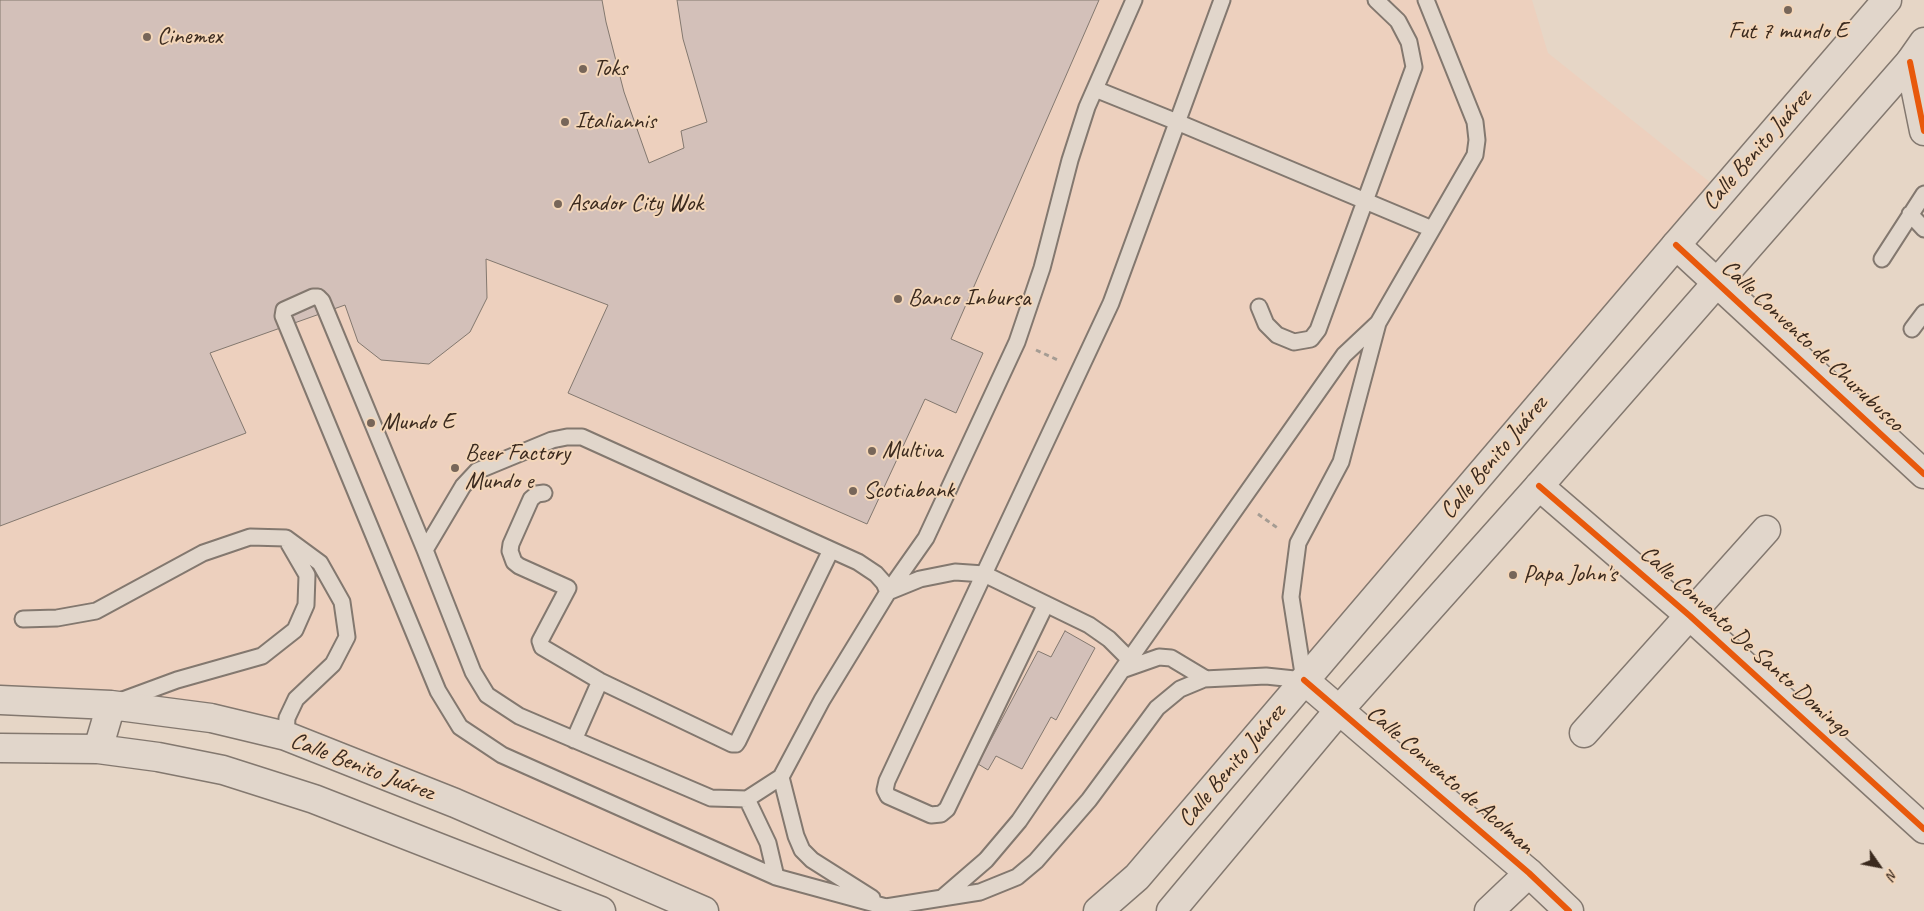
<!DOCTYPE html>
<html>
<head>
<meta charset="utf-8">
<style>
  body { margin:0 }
  #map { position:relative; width:1924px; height:911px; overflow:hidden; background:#e6d6c6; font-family:Caveat,sans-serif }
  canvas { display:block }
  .north { position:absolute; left:1854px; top:841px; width:50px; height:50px; -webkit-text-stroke:4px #f3d6b9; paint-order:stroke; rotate:123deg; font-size:14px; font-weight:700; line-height:20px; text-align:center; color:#3b2a1e }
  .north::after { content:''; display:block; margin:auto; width:18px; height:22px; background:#3b2a1e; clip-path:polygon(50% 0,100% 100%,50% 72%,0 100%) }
</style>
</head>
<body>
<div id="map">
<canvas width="1924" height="911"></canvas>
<div class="north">N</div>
</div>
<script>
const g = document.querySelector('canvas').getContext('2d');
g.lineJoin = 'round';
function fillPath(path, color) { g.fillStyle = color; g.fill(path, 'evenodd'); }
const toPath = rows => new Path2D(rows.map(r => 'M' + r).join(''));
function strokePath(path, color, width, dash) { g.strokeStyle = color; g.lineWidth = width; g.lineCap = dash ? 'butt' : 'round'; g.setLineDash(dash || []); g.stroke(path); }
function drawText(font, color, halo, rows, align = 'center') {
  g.font = font + ' Caveat,sans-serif'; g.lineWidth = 4; g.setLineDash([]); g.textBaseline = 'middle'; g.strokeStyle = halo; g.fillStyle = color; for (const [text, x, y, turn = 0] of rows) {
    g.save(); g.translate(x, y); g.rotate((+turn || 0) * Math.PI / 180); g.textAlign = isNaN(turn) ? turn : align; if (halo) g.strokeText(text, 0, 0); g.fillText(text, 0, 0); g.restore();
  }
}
const built = toPath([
  [0,0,1532,0,1548,53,1721,191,1098,911,704,911,286,736,0,700]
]);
const building = toPath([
  [0,0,602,0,606,22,624,92,649,163,684,148,681,131,707,122,683,39,677,0,1099,0,951,339,983,353,956,413,925,399,867,524,568,393,608,305,486,259,487,298,470,332,429,364,381,360,358,342,345,305,210,353,246,433,0,526,0,0],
  [1065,631,1095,648,1056,720,1051,717,1022,769,996,756,988,770,978,764,1038,651,1051,657,1065,631]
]);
const path = toPath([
  [1036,350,1060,361],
  [1258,514,1279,529]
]);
const lane = toPath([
  [1134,0,1087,107,1070,160,1042,268,1017,342,926,538,888,592,822,700,781,777,747,799,711,798,519,716,487,695,473,672,425,550,322,301,318,297,313,297,284,310,283,316,438,691,460,727,502,755,776,877,886,907,980,892,1017,877,1036,861,1089,800,1157,708,1180,689,1204,679,1266,676,1304,680,1291,597,1298,543,1341,462,1378,323,1475,155,1477,140,1475,122,1426,0],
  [1095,89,1177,122,1432,229],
  [1910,214,1924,229],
  [1882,259,1924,194],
  [1259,307,1266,324,1277,335,1294,342,1311,339,1318,330,1414,67,1409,42,1398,21,1376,0],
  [1912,329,1924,313],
  [544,493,537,494,531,499,511,544,510,551,514,562,519,566,568,588,540,641,542,647,600,681,732,744,736,744,738,741,831,550],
  [425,550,463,486,477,471,552,440,567,437,582,437,858,562,876,574,884,583,888,592,920,579,955,572,984,574,1089,625,1109,639,1129,659],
  [1046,604,947,809,941,814,931,815,888,796,885,790,887,781,1111,303,1222,0],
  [23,619,57,618,96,611,203,553,250,537,286,538,320,563,342,602,347,637,333,664,296,699,287,718,286,736],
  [1122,670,1159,657,1171,658,1206,679],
  [120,701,177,680,262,656,295,630,306,605,307,575,289,544],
  [574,740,600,681],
  [781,777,796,836,802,850,812,860,872,898],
  [747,799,768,843,776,877],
  [942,898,986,860,1019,821,1122,670,1344,355,1378,323]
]);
const street = toPath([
  [1910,62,1924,131],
  [1676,245,1924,474],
  [1539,486,1690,616,1924,829],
  [1584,733,1766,530],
  [1489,911,1529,873]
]);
const secondary = toPath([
  [1304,680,1529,873,1569,911],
  [0,700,111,705,211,718,286,736,455,803,704,911],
  [0,748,98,749,158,757,223,770,314,799,601,911],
  [98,749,111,705],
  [1098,911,1137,877,1676,245,1887,0],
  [1171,911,1340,709,1539,486,1910,62,1924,42]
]);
const cycleway = toPath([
  [1910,62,1924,131],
  [1676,245,1924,474],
  [1539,486,1690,616,1924,829],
  [1304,680,1529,873,1569,911]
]);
const markers = [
  [1788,10,5,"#776659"],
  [147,37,5,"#776659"],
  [583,69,5,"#776659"],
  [565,122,5,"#776659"],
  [558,204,5,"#776659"],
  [898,299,5,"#776659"],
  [371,423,5,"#776659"],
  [872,451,5,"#776659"],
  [455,468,5,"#776659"],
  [853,491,5,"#776659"],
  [1513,575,5,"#776659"]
];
const poiNames = [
  ["Fut 7 mundo E",1788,32,"center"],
  ["Cinemex",157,37],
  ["Toks",593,69],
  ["Italiannis",575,122],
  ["Asador City Wok",568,204],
  ["Banco Inbursa",908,299],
  ["Mundo E",381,423],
  ["Multiva",882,451],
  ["Beer Factory",465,454],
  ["Mundo e",465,482],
  ["Scotiabank",863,491],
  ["Papa John's",1523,575]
];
const streetNames = [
  ["Calle Benito Juárez",1757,150,-49],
  ["Calle Convento de Churubusco",1812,346,43],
  ["Calle Benito Juárez",1494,458,-50],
  ["Calle Convento De Santo Domingo",1745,642,42],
  ["Calle Benito Juárez",1232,766,-50],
  ["Calle Benito Juárez",362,767,21],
  ["Calle Convento de Acolman",1450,780,41]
];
fillPath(built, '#edd0be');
fillPath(building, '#d3c0b9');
strokePath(building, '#83786f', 1);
strokePath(lane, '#83786f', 19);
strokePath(street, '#83786f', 31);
strokePath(secondary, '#83786f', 31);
strokePath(path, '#a59c93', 3, [5, 4]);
strokePath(lane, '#e1d6cb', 15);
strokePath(street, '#e1d6cb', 28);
strokePath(secondary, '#e1d6cb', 28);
strokePath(cycleway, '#e8590c', 6);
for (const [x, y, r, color] of markers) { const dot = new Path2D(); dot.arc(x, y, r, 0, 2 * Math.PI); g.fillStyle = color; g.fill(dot); strokePath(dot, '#f3d6b9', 2); }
drawText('24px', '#3b2a1e', '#f3d6b9', poiNames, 'left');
drawText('24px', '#3b2a1e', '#f3d6b9', streetNames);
</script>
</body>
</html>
